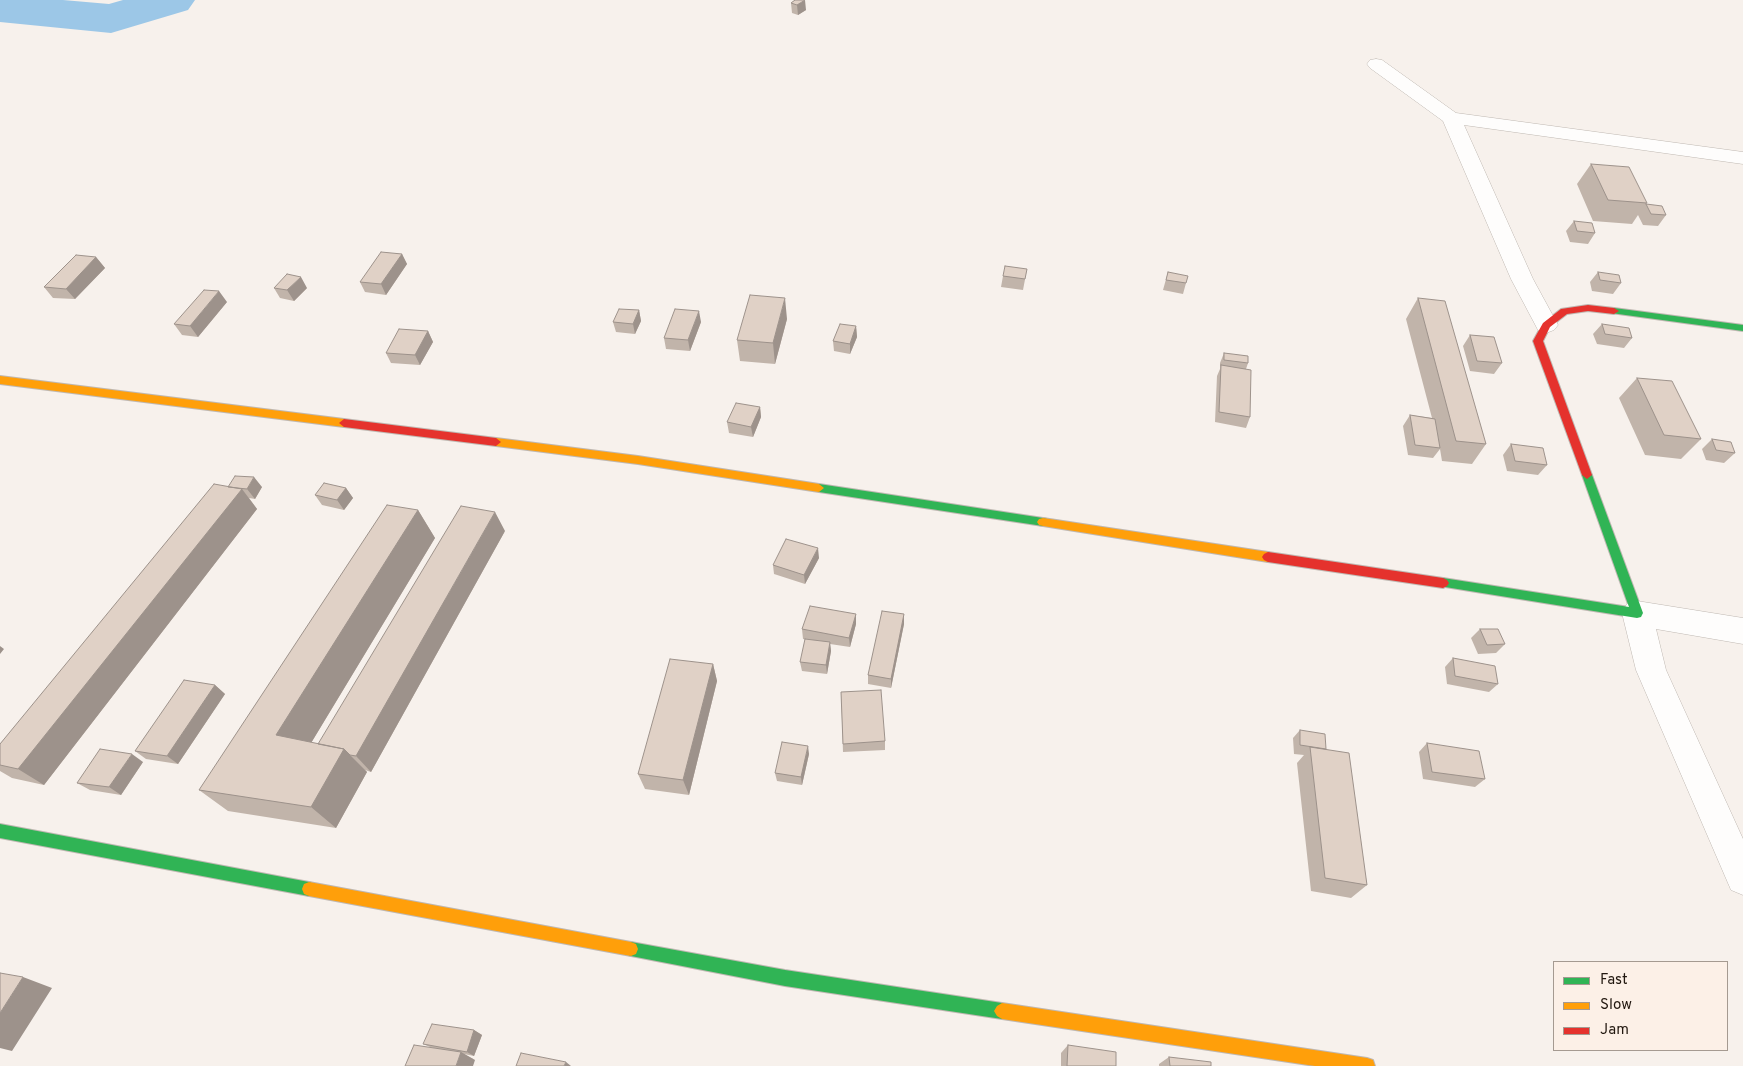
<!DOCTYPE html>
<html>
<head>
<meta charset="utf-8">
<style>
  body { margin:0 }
  #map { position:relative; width:1743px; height:1066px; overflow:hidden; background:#f7f1ec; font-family:Overpass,sans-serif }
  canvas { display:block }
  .legend { position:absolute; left:1553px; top:961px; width:175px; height:90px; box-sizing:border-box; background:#fcf0e7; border:1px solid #a59a91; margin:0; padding:6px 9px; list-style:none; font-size:15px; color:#221810 }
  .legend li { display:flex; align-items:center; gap:10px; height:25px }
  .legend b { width:25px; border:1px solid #a59a91 }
</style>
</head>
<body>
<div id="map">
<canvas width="1743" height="1066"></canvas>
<ul class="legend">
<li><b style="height:6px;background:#30b455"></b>Fast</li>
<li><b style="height:6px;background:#ff9f0a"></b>Slow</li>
<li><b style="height:6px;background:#e5322d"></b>Jam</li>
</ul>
</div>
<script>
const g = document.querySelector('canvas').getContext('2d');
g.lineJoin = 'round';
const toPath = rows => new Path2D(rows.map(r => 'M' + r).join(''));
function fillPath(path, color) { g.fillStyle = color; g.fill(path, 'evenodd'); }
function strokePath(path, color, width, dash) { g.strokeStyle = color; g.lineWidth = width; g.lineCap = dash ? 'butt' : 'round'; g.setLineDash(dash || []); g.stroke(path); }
const river = toPath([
  [0,0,63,0,109,4,123,0,195,0,188,10,111,33,0,22,0,0]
]);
const street = toPath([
  [1376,59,1382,60,1456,113,1743,152,1743,164,1464,125,1533,279,1558,325,1554,330,1546,333,1538,330,1511,279,1443,121,1370,68,1367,64,1370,60,1376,59],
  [1637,601,1743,618,1743,644,1656,629,1666,670,1743,839,1743,895,1731,890,1636,670,1622,613,1627,604,1637,601]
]);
const fast = toPath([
  [1614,308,1743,325,1743,331,1611,313,1611,309,1614,308],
  [1587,471,1592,475,1643,613,1641,617,1637,618,1439,586,1437,583,1439,580,1443,578,1629,607,1582,475,1587,471],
  [819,484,1043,518,1047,519,1049,522,1047,525,1043,526,819,492,814,488,819,484],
  [0,824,309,882,314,884,316,889,314,894,309,896,0,838,0,824],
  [631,942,785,970,1002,1003,1007,1006,1010,1011,1007,1016,1002,1019,785,986,631,956,626,954,624,949,626,944,631,942]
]);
const slow = toPath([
  [0,376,344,419,349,423,344,427,0,384,0,376],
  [496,438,638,456,819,484,824,488,819,492,638,464,496,446,491,442,496,438],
  [1043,518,1268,552,1272,554,1274,557,1272,560,1268,562,1043,526,1039,525,1037,522,1039,519,1043,518],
  [309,882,631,942,636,944,638,949,636,954,631,956,309,896,304,894,302,889,304,884,309,882],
  [1002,1003,1367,1058,1373,1060,1375,1066,1315,1066,1002,1019,997,1016,994,1011,997,1006,1002,1003]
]);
const jam = toPath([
  [1588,305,1614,308,1619,311,1614,314,1588,311,1567,314,1550,327,1543,341,1592,475,1587,479,1582,475,1533,341,1543,323,1561,309,1588,305],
  [344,419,496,438,501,442,496,446,344,427,339,423,344,419],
  [1268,552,1443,578,1447,580,1449,583,1447,586,1443,588,1268,562,1264,560,1262,557,1264,554,1268,552]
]);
const wall = toPath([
  [795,0,806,10,798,15,792,13,791,3],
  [1591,164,1647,203,1646,204,1666,215,1658,226,1643,225,1638,215,1632,224,1593,221,1577,184],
  [1574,221,1595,233,1588,244,1570,242,1566,231],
  [402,254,407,264,386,295,365,292,360,282],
  [96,257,105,268,75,299,53,298,44,287],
  [1027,269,1023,290,1001,287,1003,276],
  [1168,272,1186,283,1183,294,1163,290],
  [1598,272,1621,283,1613,294,1592,291,1590,282],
  [274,288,307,288,294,301,280,298],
  [1418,298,1486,444,1472,464,1442,461,1440,449,1433,458,1408,455,1403,426,1410,415,1432,418,1406,319],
  [227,302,198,337,182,335,174,324],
  [639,310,641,321,635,334,616,332,613,322],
  [787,319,775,364,740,361,737,340],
  [701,322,690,351,666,349,664,338],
  [1602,324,1632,338,1624,348,1597,344,1593,334],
  [856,326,857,337,850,354,834,351,833,341],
  [428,331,433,342,420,365,391,363,386,353],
  [1470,335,1502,363,1494,374,1470,371,1463,346],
  [1224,353,1248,363,1246,369,1250,417,1246,428,1215,422,1217,376,1220,369,1220,363],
  [1637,378,1701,439,1681,459,1645,455,1619,398],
  [760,407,761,417,753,437,729,433,727,422],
  [1712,439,1735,453,1724,463,1706,460,1702,449],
  [1511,444,1547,465,1538,475,1507,471,1503,455],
  [228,487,262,487,255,499,249,498,257,509,44,785,12,778,0,771,0,744],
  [346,488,353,498,344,510,322,505,315,495],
  [418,510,435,538,311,743,318,744,505,531,371,772,365,770,367,772,336,828,228,811,199,790],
  [819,558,805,584,774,574,773,565],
  [856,614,856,624,850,647,830,644,831,651,827,674,802,671,800,662,811,640,803,639,802,629],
  [904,614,904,624,891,688,868,684,868,675],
  [1480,629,1505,644,1496,653,1478,654,1471,638],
  [1453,658,1498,684,1489,692,1447,684,1445,667],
  [713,664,717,681,689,795,645,789,638,774],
  [215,685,225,694,178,764,146,759,135,751],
  [841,692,885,741,885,750,843,752],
  [1300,730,1326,749,1367,885,1351,898,1311,891,1297,763,1304,755,1294,754,1293,738],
  [1427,743,1485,779,1475,787,1423,779,1419,752],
  [809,754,802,785,777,781,775,773],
  [143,762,121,795,90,790,77,783],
  [474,1030,482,1035,474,1056,464,1054,475,1060,430,1047,423,1044],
  [1068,1045,1116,1066,1061,1066,1061,1053],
  [1169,1057,1211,1066,1159,1066,1159,1064]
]);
const shadedWall = toPath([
  [805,0,806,10,798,15,797,5],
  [402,254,407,264,386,295,381,284],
  [96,257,105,268,75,299,66,289],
  [301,277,307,288,294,301,287,290],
  [219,291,227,302,198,337,190,326],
  [785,298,787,319,775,364,773,343],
  [639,310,641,321,635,334,633,324],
  [699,311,701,322,690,351,688,340],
  [856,326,857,337,850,354,850,344],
  [428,331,433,342,420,365,415,355],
  [760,407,761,417,753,437,751,427],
  [254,477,262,487,255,499,247,489],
  [346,488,353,498,344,510,337,500],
  [242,489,257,509,44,785,18,769],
  [418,510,435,538,302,758,276,735],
  [495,512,505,531,371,772,356,756],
  [818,548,819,558,805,584,804,575],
  [856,614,856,624,850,647,849,638],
  [904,614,904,624,891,688,891,679],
  [830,642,831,651,827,674,826,665],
  [0,646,4,649,0,654],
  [713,664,717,681,689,795,683,780],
  [215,685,225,694,178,764,167,756],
  [808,746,809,754,802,785,801,777],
  [344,749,367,772,336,828,311,807],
  [132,754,143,762,121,795,109,787],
  [23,977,52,988,12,1051,0,1048,0,1013],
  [474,1030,482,1035,474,1056,467,1052],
  [461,1052,475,1060,473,1066,456,1066],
  [566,1062,571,1066,564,1066]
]);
const building = toPath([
  [795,0,805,0,797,5,791,3,795,0],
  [1591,164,1629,167,1647,203,1608,200,1591,164],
  [1646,204,1662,206,1666,215,1651,214,1646,204],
  [1574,221,1592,223,1595,233,1577,231,1574,221],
  [381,252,402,254,381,284,360,282,381,252],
  [76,255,96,257,66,289,44,287,76,255],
  [1005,266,1027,269,1025,279,1003,276,1005,266],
  [1168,272,1188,276,1186,283,1166,280,1168,272],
  [1598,272,1619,275,1621,283,1600,280,1598,272],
  [287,274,301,277,287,290,274,288,287,274],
  [204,290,219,291,190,326,174,324,204,290],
  [750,295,785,298,773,343,737,340,750,295],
  [1418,298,1445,301,1486,444,1456,441,1418,298],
  [619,309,639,310,633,324,613,322,619,309],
  [675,309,699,311,688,340,664,338,675,309],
  [840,324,856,326,850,344,833,341,840,324],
  [1602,324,1629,328,1632,338,1605,334,1602,324],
  [399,329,428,331,415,355,386,353,399,329],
  [1470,335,1494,337,1502,363,1477,361,1470,335],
  [1224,353,1248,356,1248,363,1224,360,1224,353],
  [1221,365,1251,370,1250,417,1219,412,1221,365],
  [1637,378,1672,381,1701,439,1664,435,1637,378],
  [736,403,760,407,751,427,727,422,736,403],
  [1410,415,1435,419,1440,448,1415,445,1410,415],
  [1712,439,1731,442,1735,453,1716,450,1712,439],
  [1511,444,1543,448,1547,465,1515,461,1511,444],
  [235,476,254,477,247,489,228,487,235,476],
  [324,483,346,488,337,500,315,495,324,483],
  [214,484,242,489,18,769,0,765,0,744,214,484],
  [387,505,418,510,276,735,344,749,311,807,199,790,387,505],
  [461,506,495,512,356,756,350,755,344,749,318,744,461,506],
  [786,539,818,548,804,575,773,565,786,539],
  [810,606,856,614,849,638,802,629,810,606],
  [882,611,904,614,891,679,868,675,882,611],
  [1480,629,1498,629,1505,644,1487,645,1480,629],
  [805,639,830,642,826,665,800,662,805,639],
  [1453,658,1495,666,1498,684,1455,676,1453,658],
  [670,659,713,664,683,780,638,774,670,659],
  [184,680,215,685,167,756,135,751,184,680],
  [881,690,885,741,843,744,841,692,881,690],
  [1300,730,1325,734,1326,749,1300,745,1300,730],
  [782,742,808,746,801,777,775,773,782,742],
  [1427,743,1479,751,1485,779,1432,772,1427,743],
  [1310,747,1349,753,1367,885,1325,878,1310,747],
  [100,749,132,754,109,787,77,783,100,749],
  [0,973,23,977,0,1013,0,973],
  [432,1024,474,1030,467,1052,423,1044,432,1024],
  [414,1045,461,1052,456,1066,405,1066,414,1045],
  [1068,1045,1116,1052,1116,1066,1067,1066,1068,1045],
  [521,1053,566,1062,564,1066,516,1066,521,1053],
  [1169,1057,1211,1062,1211,1066,1170,1066,1169,1057]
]);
fillPath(river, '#9cc7e7');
strokePath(street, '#bfb8b2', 1);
strokePath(fast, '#bfb8b2', 2);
strokePath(slow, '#bfb8b2', 2);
strokePath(jam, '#bfb8b2', 2);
fillPath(street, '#fefdfc');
fillPath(fast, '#30b455');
fillPath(slow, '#ff9f0a');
fillPath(jam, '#e5322d');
fillPath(wall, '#c1b4aa');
fillPath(shadedWall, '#9d928b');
fillPath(building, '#e0d1c6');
strokePath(building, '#9d928b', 1);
</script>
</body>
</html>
